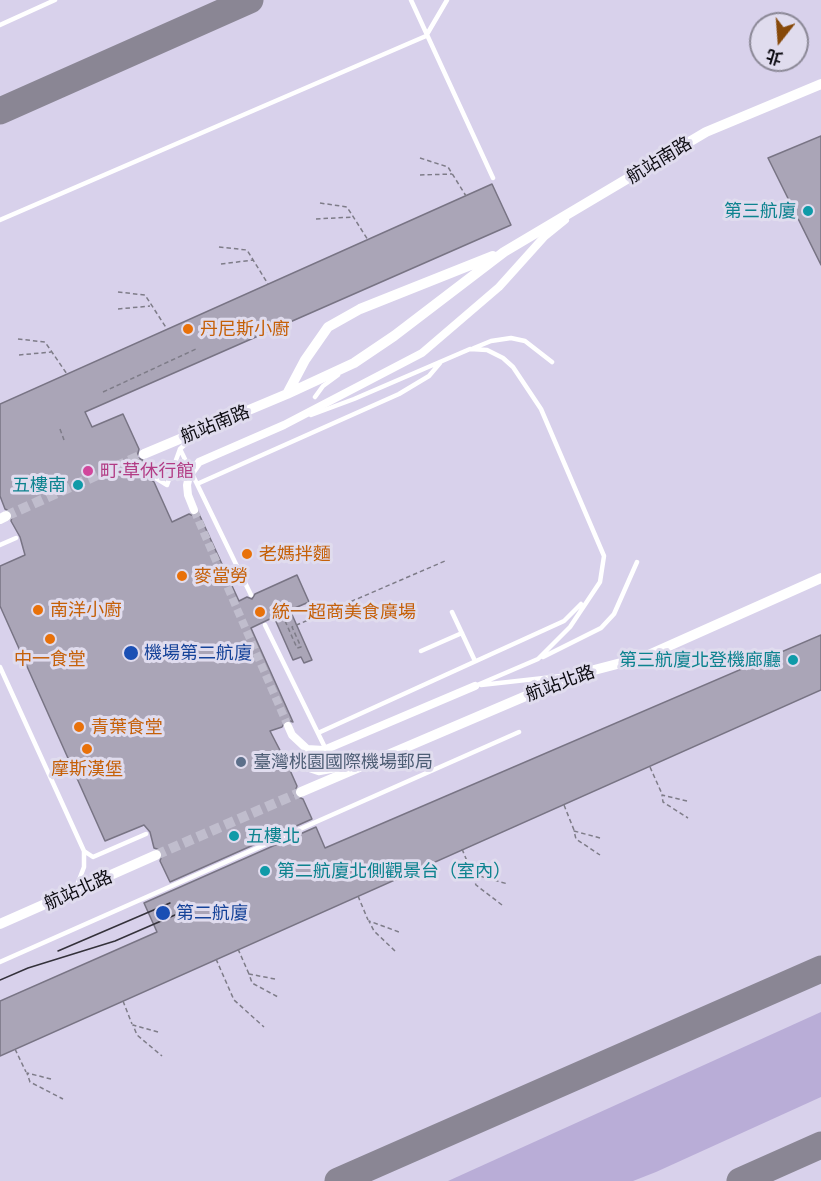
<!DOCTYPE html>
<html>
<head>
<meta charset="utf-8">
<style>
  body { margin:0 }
  #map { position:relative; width:821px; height:1181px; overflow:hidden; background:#e0dcee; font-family:"Exo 2","Noto Sans TC",sans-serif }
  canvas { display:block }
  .north { position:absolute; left:749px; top:12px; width:60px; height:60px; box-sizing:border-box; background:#e0dcee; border:2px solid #8b8896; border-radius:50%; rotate:197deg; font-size:16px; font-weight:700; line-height:24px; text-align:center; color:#0c0b11 }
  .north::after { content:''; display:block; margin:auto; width:21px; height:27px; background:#874909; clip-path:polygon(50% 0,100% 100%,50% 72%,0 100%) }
</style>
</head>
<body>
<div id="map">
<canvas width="821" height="1181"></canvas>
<div class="north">北</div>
</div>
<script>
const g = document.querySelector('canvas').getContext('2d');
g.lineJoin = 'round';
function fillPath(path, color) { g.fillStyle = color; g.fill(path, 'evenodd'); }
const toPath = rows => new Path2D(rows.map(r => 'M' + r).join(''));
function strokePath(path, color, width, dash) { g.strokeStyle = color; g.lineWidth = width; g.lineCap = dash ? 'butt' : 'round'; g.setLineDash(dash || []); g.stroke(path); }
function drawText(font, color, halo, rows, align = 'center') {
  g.font = font + ' "Exo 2","Noto Sans TC",sans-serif'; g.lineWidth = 6; g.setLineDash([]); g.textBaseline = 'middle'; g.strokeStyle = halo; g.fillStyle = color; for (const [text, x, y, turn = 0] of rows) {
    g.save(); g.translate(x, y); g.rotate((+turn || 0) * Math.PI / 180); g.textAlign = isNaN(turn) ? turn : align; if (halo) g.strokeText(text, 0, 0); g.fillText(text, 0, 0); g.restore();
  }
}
const built = toPath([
  [0,0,821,0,821,1181,0,1181],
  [761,24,797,24,797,60,761,60]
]);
const green = toPath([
  [821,1012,821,1097,656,1172,633,1181,448,1181]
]);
const taxiway = toPath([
  [0,111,250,0],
  [338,1181,821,969],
  [740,1181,821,1145]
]);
const building = toPath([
  [821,136,821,265,768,158,821,136],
  [492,184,511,225,85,412,92,427,123,414,139,449,137,457,144,461,150,479,154,482,172,522,189,514,194,516,199,514,239,601,247,597,252,599,255,594,297,575,309,602,290,610,312,660,304,663,301,657,293,660,274,617,251,628,293,722,286,720,282,727,270,731,285,760,284,766,289,768,297,786,294,795,303,799,312,819,170,882,160,861,163,851,154,848,150,832,144,825,105,841,0,606,0,566,25,555,20,537,11,521,13,513,5,509,0,496,0,404,492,184],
  [821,635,821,690,0,1056,0,1001,157,932,144,903,316,827,325,848,821,635]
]);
const minorTunnel = toPath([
  [194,510,288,726]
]);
const tertiaryTunnel = toPath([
  [6,516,144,454],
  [156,855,301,792]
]);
const path = toPath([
  [420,158,448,167,466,196],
  [420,175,452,174],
  [320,203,347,207,368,240],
  [316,219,354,217],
  [219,247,247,250,268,284],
  [221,264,253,260],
  [118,292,145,295,167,329],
  [118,309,150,306],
  [18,339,45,342,67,374],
  [19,355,51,352],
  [103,392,196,349],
  [60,429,64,440],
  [282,614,297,648,301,647,292,627,445,561],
  [650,767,662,794],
  [687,801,662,795,663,802,688,818],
  [564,805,574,830],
  [600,838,574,831,576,839,600,855],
  [462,849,472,873],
  [358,896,368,920],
  [502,905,476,885,472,874,508,884],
  [238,949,249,974],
  [395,951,374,931,369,921,399,932],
  [216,959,234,1000,264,1027],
  [275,979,249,974,252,983,278,997],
  [123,1001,132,1024],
  [158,1032,133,1025,137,1035,162,1056],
  [15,1049,26,1072],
  [51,1079,27,1073,30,1082,63,1099]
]);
const service = toPath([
  [411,0,493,178],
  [0,25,55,0],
  [0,220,426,36,447,0],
  [474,348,491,341,511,338,525,341,552,362],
  [315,397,323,386,338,375],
  [311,415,354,399,470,349,487,350,503,358,513,367,541,409,604,556,600,582,570,627,538,659,475,686],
  [180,449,251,595],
  [154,477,167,485,180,449,193,437],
  [197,484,399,394,429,376,440,363],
  [0,545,16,538],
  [452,612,475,661],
  [265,625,336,770],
  [421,651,462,633],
  [543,657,601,628,614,614,637,562],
  [0,667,84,851,84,867,76,888],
  [481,685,562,676],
  [318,733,564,621,581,604],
  [288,764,291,760,304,768,319,773,346,768],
  [84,851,93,857,146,834],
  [0,962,519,732]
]);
const minor = toPath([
  [194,510,188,495,187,485,189,476,199,462,284,425,422,353,499,287,544,237,565,220],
  [288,726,292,735,307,749,324,750,475,686]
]);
const tertiary = toPath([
  [287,394,305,360,328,327,360,309,493,256],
  [144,454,287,394,354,363,394,336,504,252,706,132,821,84],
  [0,519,6,516],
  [301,792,575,675,644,657,821,578],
  [0,924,156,855]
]);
const tram = toPath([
  [58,951,170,903],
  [0,980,28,968,115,941,175,915]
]);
const markers = [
  [808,211,6,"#0f9aa8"],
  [188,329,6,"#e8710a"],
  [88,471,6,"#d1479c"],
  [78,485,6,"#0f9aa8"],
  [247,554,6,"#e8710a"],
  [182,576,6,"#e8710a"],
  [38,610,6,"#e8710a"],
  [260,612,6,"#e8710a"],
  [50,639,6,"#e8710a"],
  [131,653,8,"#1a4fb4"],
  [793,660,6,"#0f9aa8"],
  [79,727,6,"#e8710a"],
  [87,749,6,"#e8710a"],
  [241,762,6,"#5c6f8a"],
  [234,836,6,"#0f9aa8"],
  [265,871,6,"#0f9aa8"],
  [163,913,8,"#1a4fb4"]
];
const streetNames = [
  ["航站南路",659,160,-31],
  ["航站南路",215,424,-22],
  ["航站北路",560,683,-20],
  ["航站北路",78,890,-24]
];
const cultureNames = [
  ["第三航廈",796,211],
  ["五樓南",66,485],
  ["第三航廈北登機廊廳",781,660],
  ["五樓北",246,836,"left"],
  ["第二航廈北側觀景台（室內）",277,871,"left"]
];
const foodNames = [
  ["丹尼斯小廚",200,329],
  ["老媽拌麵",259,554],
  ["麥當勞",194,576],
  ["南洋小廚",50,610],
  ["統一超商美食廣場",272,612],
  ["中一食堂",50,659,"center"],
  ["青葉食堂",91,727],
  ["摩斯漢堡",87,769,"center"]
];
const hotelNames = [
  ["町·草休行館",100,471]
];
const transitNames = [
  ["機場第二航廈",144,653],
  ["第二航廈",176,913]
];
const serviceNames = [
  ["臺灣桃園國際機場郵局",253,762]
];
fillPath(built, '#d8d1eb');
fillPath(green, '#b9add7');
strokePath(taxiway, '#8a8694', 27);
fillPath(building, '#aaa5b7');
strokePath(building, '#787484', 1.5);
strokePath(minorTunnel, '#c0bdcd', 8, [8, 4]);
strokePath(tertiaryTunnel, '#c0bdcd', 10, [10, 5]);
strokePath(path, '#7e7c88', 1.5, [4.5, 3]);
strokePath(service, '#fff', 4.5);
strokePath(minor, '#fff', 8);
strokePath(tertiary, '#fff', 10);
strokePath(tram, '#33313a', 1.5);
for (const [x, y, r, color] of markers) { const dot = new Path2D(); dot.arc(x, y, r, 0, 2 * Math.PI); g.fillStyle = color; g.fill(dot); strokePath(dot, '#e0dcee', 2); }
drawText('18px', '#0c0b11', '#e0dcee', streetNames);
drawText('18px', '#0d838f', '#e0dcee', cultureNames, 'right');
drawText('18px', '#c56008', '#e0dcee', foodNames, 'left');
drawText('18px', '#b23c85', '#e0dcee', hotelNames, 'left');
drawText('18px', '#164399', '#e0dcee', transitNames, 'left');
drawText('18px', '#4e5e75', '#e0dcee', serviceNames, 'left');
</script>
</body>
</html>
